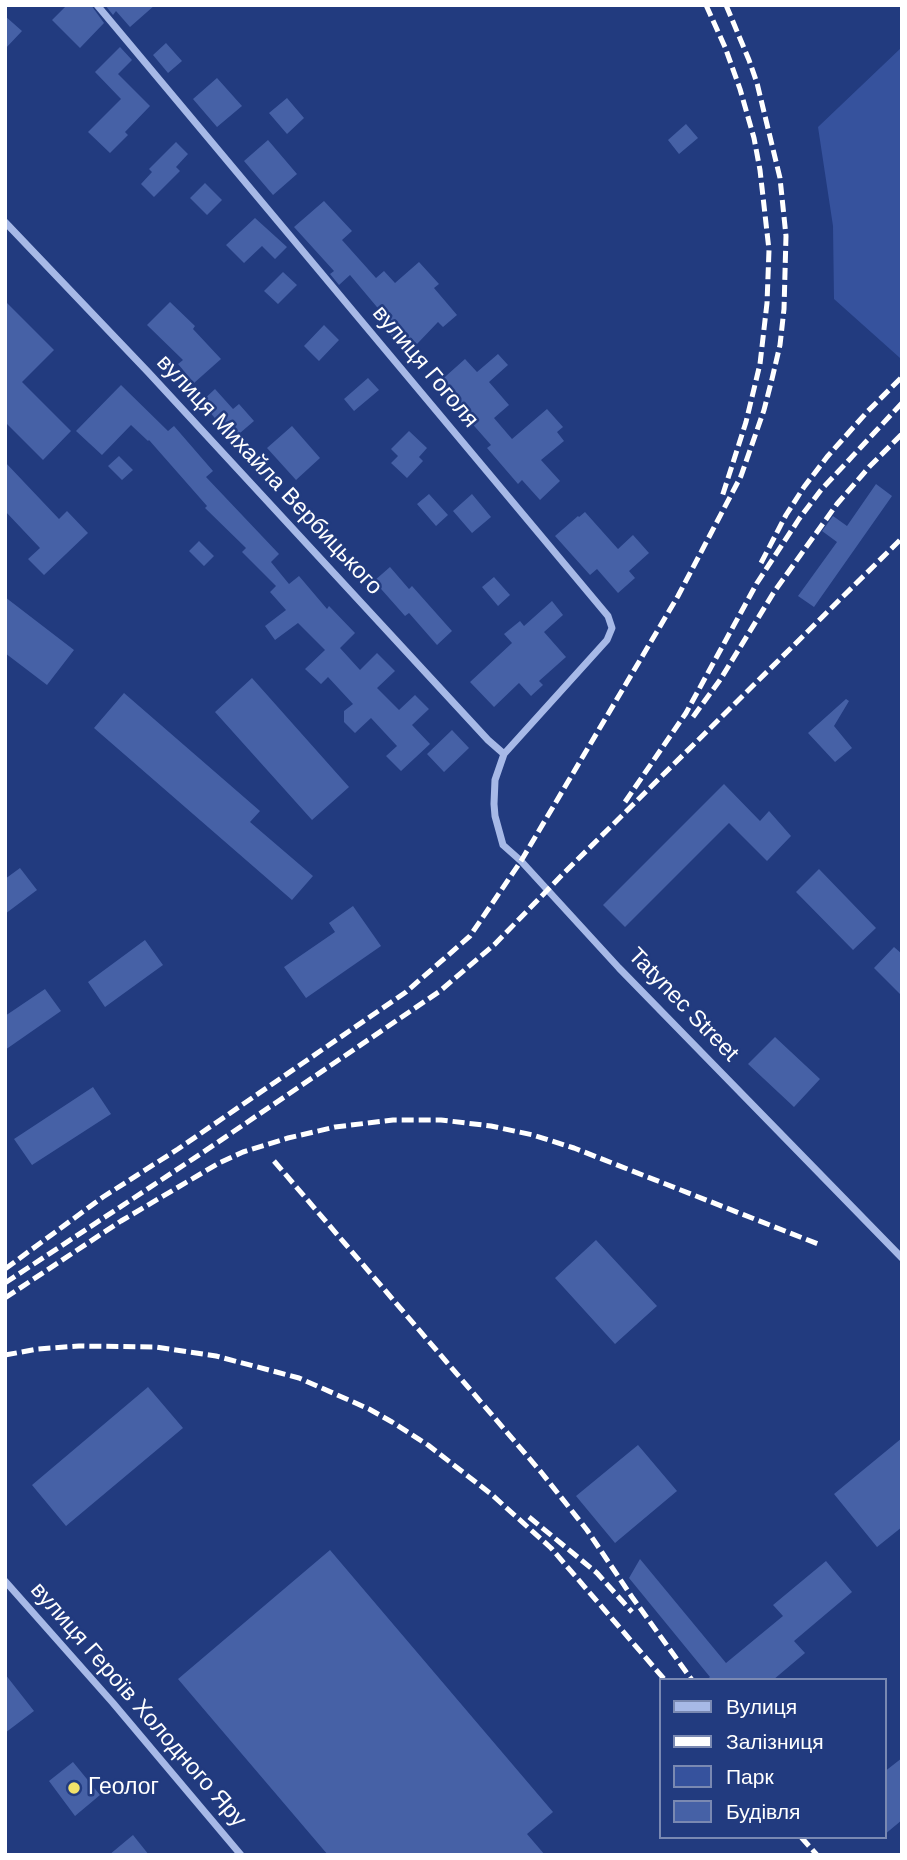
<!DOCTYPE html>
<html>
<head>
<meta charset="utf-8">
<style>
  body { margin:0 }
  #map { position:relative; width:907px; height:1860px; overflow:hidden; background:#223b7f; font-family:Helvetica,sans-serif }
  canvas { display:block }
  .frame { position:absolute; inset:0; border:7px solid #fff; pointer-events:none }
  .legend { position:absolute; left:659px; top:1678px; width:228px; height:161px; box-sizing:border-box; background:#223b7f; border:2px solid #7a89b2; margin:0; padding:9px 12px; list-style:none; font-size:21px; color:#fff }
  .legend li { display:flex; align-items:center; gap:14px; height:35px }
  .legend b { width:35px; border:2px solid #7a89b2 }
</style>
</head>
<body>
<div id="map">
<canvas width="907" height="1860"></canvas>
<div class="frame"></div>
<ul class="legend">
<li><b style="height:9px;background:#a7b9e7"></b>Вулиця</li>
<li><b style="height:9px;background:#fff"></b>Залізниця</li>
<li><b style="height:19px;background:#36529d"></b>Парк</li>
<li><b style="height:19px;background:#4661a6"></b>Будівля</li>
</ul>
</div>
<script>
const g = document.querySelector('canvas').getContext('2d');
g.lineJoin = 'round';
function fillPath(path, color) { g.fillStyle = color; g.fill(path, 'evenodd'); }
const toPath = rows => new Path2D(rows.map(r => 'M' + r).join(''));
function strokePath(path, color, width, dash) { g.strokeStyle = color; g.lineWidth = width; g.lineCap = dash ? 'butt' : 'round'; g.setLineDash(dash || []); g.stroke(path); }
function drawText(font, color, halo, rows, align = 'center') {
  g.font = font + ' Helvetica,sans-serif'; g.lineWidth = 5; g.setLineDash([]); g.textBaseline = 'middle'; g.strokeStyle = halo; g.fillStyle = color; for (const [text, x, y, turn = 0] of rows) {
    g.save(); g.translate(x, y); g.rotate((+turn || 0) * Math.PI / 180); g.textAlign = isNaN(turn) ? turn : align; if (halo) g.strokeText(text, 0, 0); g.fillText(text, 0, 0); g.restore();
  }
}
const green = toPath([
  [902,47,902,356,900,358,834,299,833,226,818,127]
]);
const building = toPath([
  [67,5,91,5,104,23,80,48,52,20],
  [105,5,155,5,130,27,116,11,113,15],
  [5,16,22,31,5,49],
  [166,43,182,61,168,73,153,55],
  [120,47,132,60,118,74,150,106,125,132,128,135,110,153,88,132,121,99,95,72],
  [217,78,242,106,217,127,193,99],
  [287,98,304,118,287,134,269,113],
  [686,124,698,138,679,154,668,140],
  [268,140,297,174,273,195,244,161],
  [176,142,188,154,176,167,180,171,154,197,141,184,152,172,149,169],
  [205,183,222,200,207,215,190,198],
  [324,201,352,231,342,240,376,278,384,271,395,283,419,262,439,284,434,288,457,315,443,327,438,322,417,344,411,338,402,346,381,326,387,319,350,275,339,285,330,274,334,271,294,227],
  [255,218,287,247,275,259,262,246,244,263,226,245],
  [283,272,297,285,278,304,264,291],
  [5,301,54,350,22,382,71,431,43,460,5,422],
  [170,302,195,326,193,329,221,359,194,383,178,364,183,360,147,325],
  [324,325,339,340,319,361,304,346],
  [498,354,508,365,489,382,509,405,494,418,512,439,547,409,563,427,557,432,564,441,541,460,560,481,540,500,522,480,518,484,487,448,491,445,437,384,465,359,477,372],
  [368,378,379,390,354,411,344,399],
  [121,385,168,431,174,426,213,471,206,477,279,554,271,562,289,584,299,576,327,609,329,606,355,633,340,648,360,670,377,653,395,671,377,688,399,710,415,695,429,709,412,725,430,744,401,771,386,756,397,746,371,718,355,733,344,722,344,711,353,704,328,677,321,684,305,669,325,650,298,623,275,640,265,626,286,610,270,592,276,586,242,552,246,548,205,508,207,506,149,440,148,441,131,425,102,455,76,431],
  [215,389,233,409,239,404,254,421,233,439,201,402],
  [292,426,320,458,296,480,267,448],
  [409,431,427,448,419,457,423,461,407,478,391,463,398,456,391,449],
  [119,456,133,470,122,480,108,466],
  [5,462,59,519,67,511,88,533,44,575,28,559,40,548,5,511],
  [876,484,892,496,814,607,798,596,837,542,822,531,833,516,847,526],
  [429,494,448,515,436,526,417,504],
  [472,494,491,517,472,533,453,511],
  [585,512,618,549,633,535,649,553,629,571,635,578,618,593,597,569,590,575,555,536,578,516,579,517],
  [199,541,214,556,204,566,189,551],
  [390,567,409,589,412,586,452,631,437,645,409,613,405,616,374,581],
  [494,577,510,595,498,606,482,587],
  [5,597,74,650,47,685,5,653],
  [552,601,563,615,544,632,566,657,539,681,543,685,531,696,519,683,494,707,470,682,512,643,504,634,520,621,524,626],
  [252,678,349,787,312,820,215,712],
  [124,693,260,811,250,822,313,876,292,900,94,728],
  [846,699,849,701,834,726,852,748,835,762,808,733],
  [452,730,469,748,444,772,427,754],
  [724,784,760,821,769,811,791,836,767,861,729,823,625,927,603,905],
  [20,868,37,890,5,914,5,879],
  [819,869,876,928,853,950,796,892],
  [353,906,381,946,306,998,284,967,335,932,329,923],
  [145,940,163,965,105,1007,88,982],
  [894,947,902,954,902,996,874,968],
  [45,989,61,1011,5,1050,5,1016],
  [775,1037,820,1079,794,1107,748,1064],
  [93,1087,111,1114,32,1165,14,1139],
  [596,1240,657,1306,615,1344,555,1278],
  [148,1387,183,1428,66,1526,32,1485],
  [902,1438,902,1527,877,1547,834,1494],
  [638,1445,677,1491,615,1543,576,1496],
  [330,1550,553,1812,527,1834,545,1855,328,1855,178,1679],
  [640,1559,726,1663,783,1616,773,1605,826,1561,852,1592,794,1641,805,1653,773,1680,706,1680,710,1677,629,1578],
  [5,1674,34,1711,5,1733],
  [902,1758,902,1820,884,1835,884,1772],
  [73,1762,100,1795,75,1816,49,1781],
  [133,1835,149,1855,109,1855]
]);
const street = toPath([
  [97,5,608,616,612,628,607,640,504,754,495,780,494,804,495,816,503,845,521,861,619,968,902,1258],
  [5,222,148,372,488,740,504,754],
  [5,1581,113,1703,241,1855]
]);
const rail = toPath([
  [706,5,725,47,740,89,754,138,760,170,769,250,767,303,760,364,746,422,722,497],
  [761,563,786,515,804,487,827,457,867,412,902,377],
  [693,717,720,680,774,592,837,504,870,466,902,434],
  [625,802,686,713,757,583,799,519,821,490,902,403],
  [274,1161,541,1472,587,1530,632,1597,692,1680],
  [5,1269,103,1197,178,1149,406,992,470,936,521,861,678,596,741,476,764,410,772,379,780,345,784,309,786,236,780,178,757,83,749,60,726,5],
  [5,1283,202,1153,440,991,495,944,564,873,902,538],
  [5,1298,121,1221,219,1163,243,1152,288,1138,335,1127,393,1120,441,1120,491,1126,533,1135,574,1148,818,1244],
  [5,1355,38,1349,79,1346,155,1347,216,1356,299,1378,369,1409,392,1422,428,1445,491,1494,551,1548,665,1680],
  [529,1517,597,1573,632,1612],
  [801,1837,817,1855]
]);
const markers = [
  [74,1788,7,"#f2e26a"]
];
const streetNames = [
  ["вулиця Гоголя",425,367,50],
  ["вулиця Михайла Вербицького",269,475,47],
  ["Tatynec Street",683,1005,46],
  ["вулиця Героїв Холодного Яру",138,1705,49]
];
const poiNames = [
  ["Геолог",88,1788]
];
fillPath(green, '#36529d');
fillPath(building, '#4661a6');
strokePath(street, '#a7b9e7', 7);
strokePath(rail, '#fff', 5, [12, 5]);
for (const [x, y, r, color] of markers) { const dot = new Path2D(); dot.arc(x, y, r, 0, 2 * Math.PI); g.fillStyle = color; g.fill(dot); strokePath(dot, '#223b7f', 2.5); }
drawText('23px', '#fff', '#223b7f', streetNames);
drawText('23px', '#fff', '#223b7f', poiNames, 'left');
</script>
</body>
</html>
